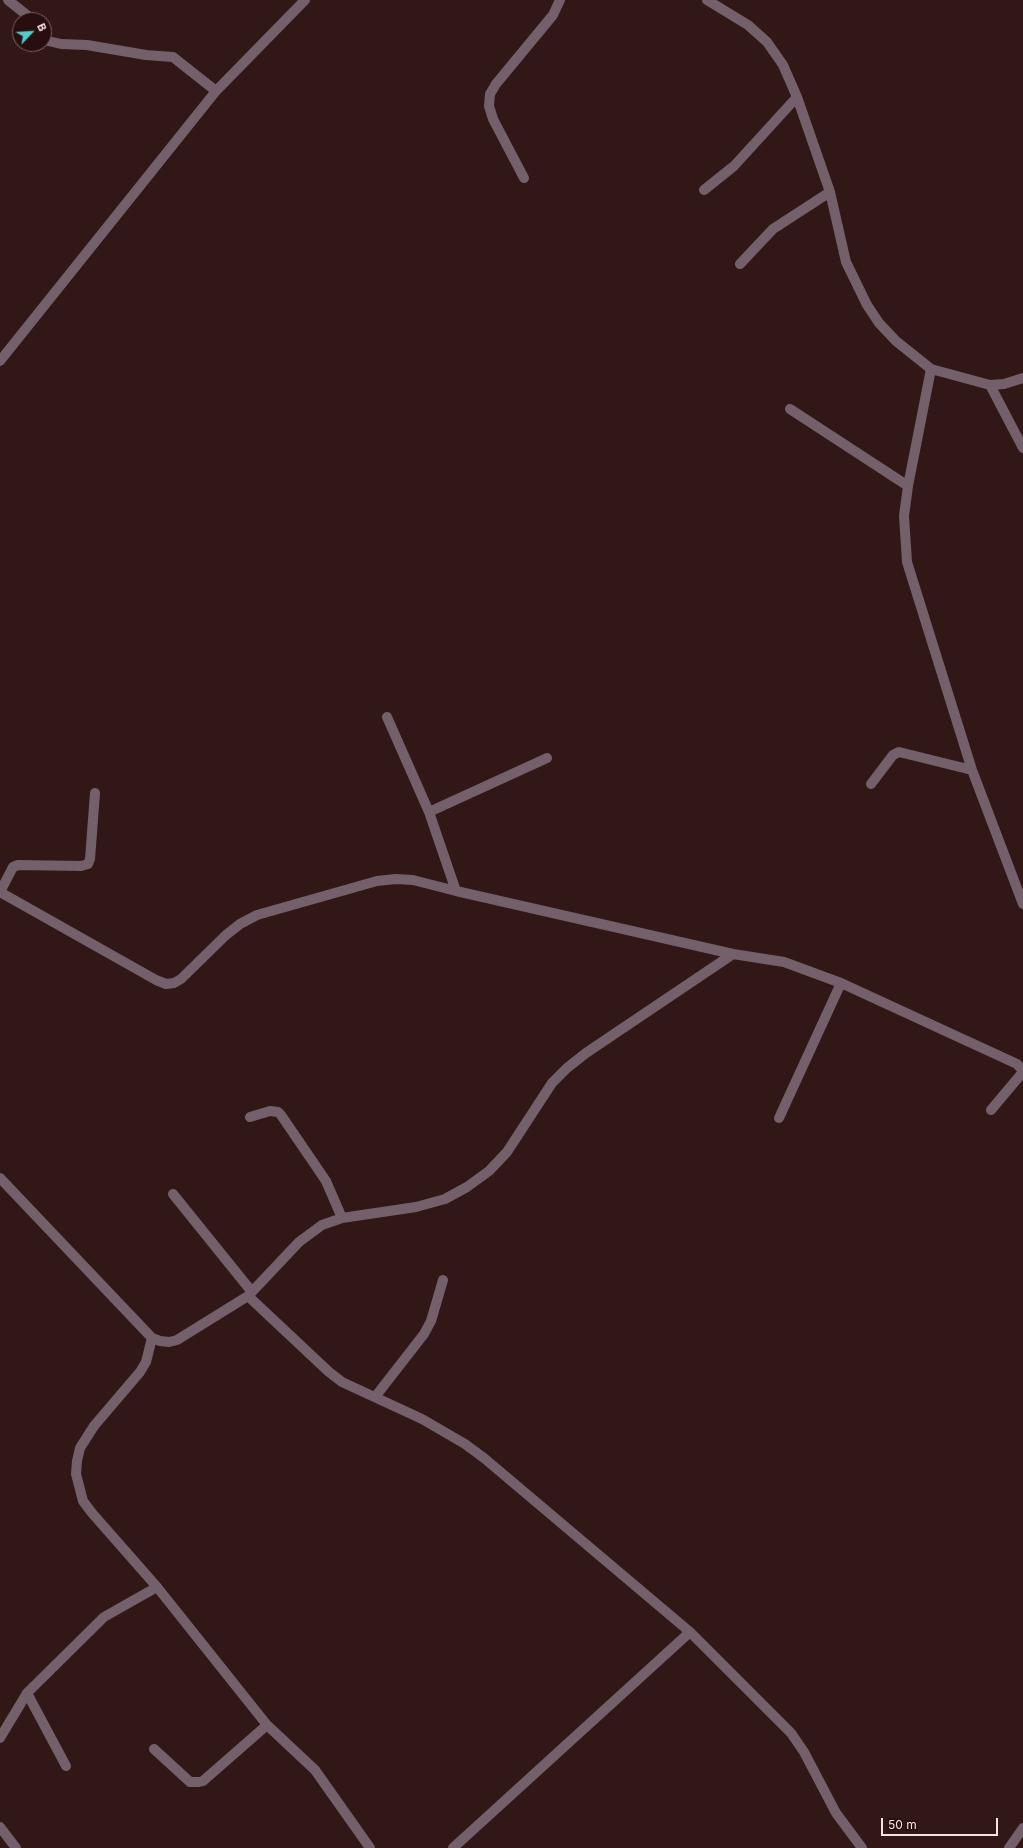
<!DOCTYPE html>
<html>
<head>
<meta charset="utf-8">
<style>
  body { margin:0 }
  #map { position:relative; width:1023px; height:1848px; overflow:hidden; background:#321717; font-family:Inter,sans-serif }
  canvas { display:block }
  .north { position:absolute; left:12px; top:12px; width:40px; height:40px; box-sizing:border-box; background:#280e0e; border:1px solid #7a6362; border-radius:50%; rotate:65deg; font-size:11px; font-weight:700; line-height:16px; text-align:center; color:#f6e2e1 }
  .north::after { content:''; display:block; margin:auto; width:14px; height:18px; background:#52cdcf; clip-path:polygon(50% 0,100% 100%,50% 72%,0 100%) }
  .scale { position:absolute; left:881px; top:1818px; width:117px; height:18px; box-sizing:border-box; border:2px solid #f6e2e1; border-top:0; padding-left:5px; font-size:12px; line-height:14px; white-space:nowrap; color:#f6e2e1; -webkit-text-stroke:3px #280e0e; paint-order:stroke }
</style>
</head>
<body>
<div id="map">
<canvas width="1023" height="1848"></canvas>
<div class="north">B</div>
<div class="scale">50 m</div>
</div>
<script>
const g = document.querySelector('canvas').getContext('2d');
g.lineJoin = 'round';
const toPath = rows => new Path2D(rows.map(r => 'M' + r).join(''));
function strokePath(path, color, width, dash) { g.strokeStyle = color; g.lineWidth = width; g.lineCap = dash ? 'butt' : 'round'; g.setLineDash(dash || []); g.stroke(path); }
const minor = toPath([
  [8,0,33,20],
  [707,0,748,25,767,42,783,65,797,97,830,192,846,262,867,305,879,323,896,341,931,369,990,385,1004,384,1023,378],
  [44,37,48,41,61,44,87,45,146,55,173,57,216,91],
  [524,178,493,119,489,106,490,94,496,84,553,15,560,0],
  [704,190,734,166,797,97],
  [740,264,773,229,830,192],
  [0,361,216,91,305,0],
  [931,369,908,486,904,516,907,562,972,770,1023,904],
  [990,385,1023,448],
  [790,409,908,486],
  [387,717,429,812,456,891],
  [871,784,893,755,899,752,972,770],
  [429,812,547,758],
  [0,892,156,980,166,984,174,983,181,979,226,935,240,924,257,915,377,881,396,879,413,880,456,891,733,954,784,962,841,983,1017,1064,1023,1071],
  [0,892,13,867,18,865,81,866,88,864,90,859,95,793],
  [991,1110,1023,1072],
  [250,1117,270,1111,278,1112,281,1115,326,1181,342,1218],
  [779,1118,841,983],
  [0,1178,152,1338,146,1362,140,1372,94,1426,80,1448,77,1461,76,1474,83,1501,92,1513,157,1587,267,1725,315,1770,370,1848],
  [173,1194,252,1292],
  [248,1296,299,1242,322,1225,342,1218,416,1207,445,1199,467,1187,489,1171,507,1152,552,1083,567,1068,586,1053,733,954],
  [152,1338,160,1341,169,1342,177,1340,248,1296,329,1372,342,1382,422,1419,465,1444,484,1458,690,1632,791,1733,804,1752,836,1813,862,1848],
  [375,1397,424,1334,431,1321,443,1280],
  [27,1693,66,1766],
  [0,1738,27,1693,104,1617,157,1587],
  [154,1749,190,1782,199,1782,203,1781,267,1725],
  [0,1827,16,1848],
  [453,1848,690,1632],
  [1009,1848,1023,1828]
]);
strokePath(minor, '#74606a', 10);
</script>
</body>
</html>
